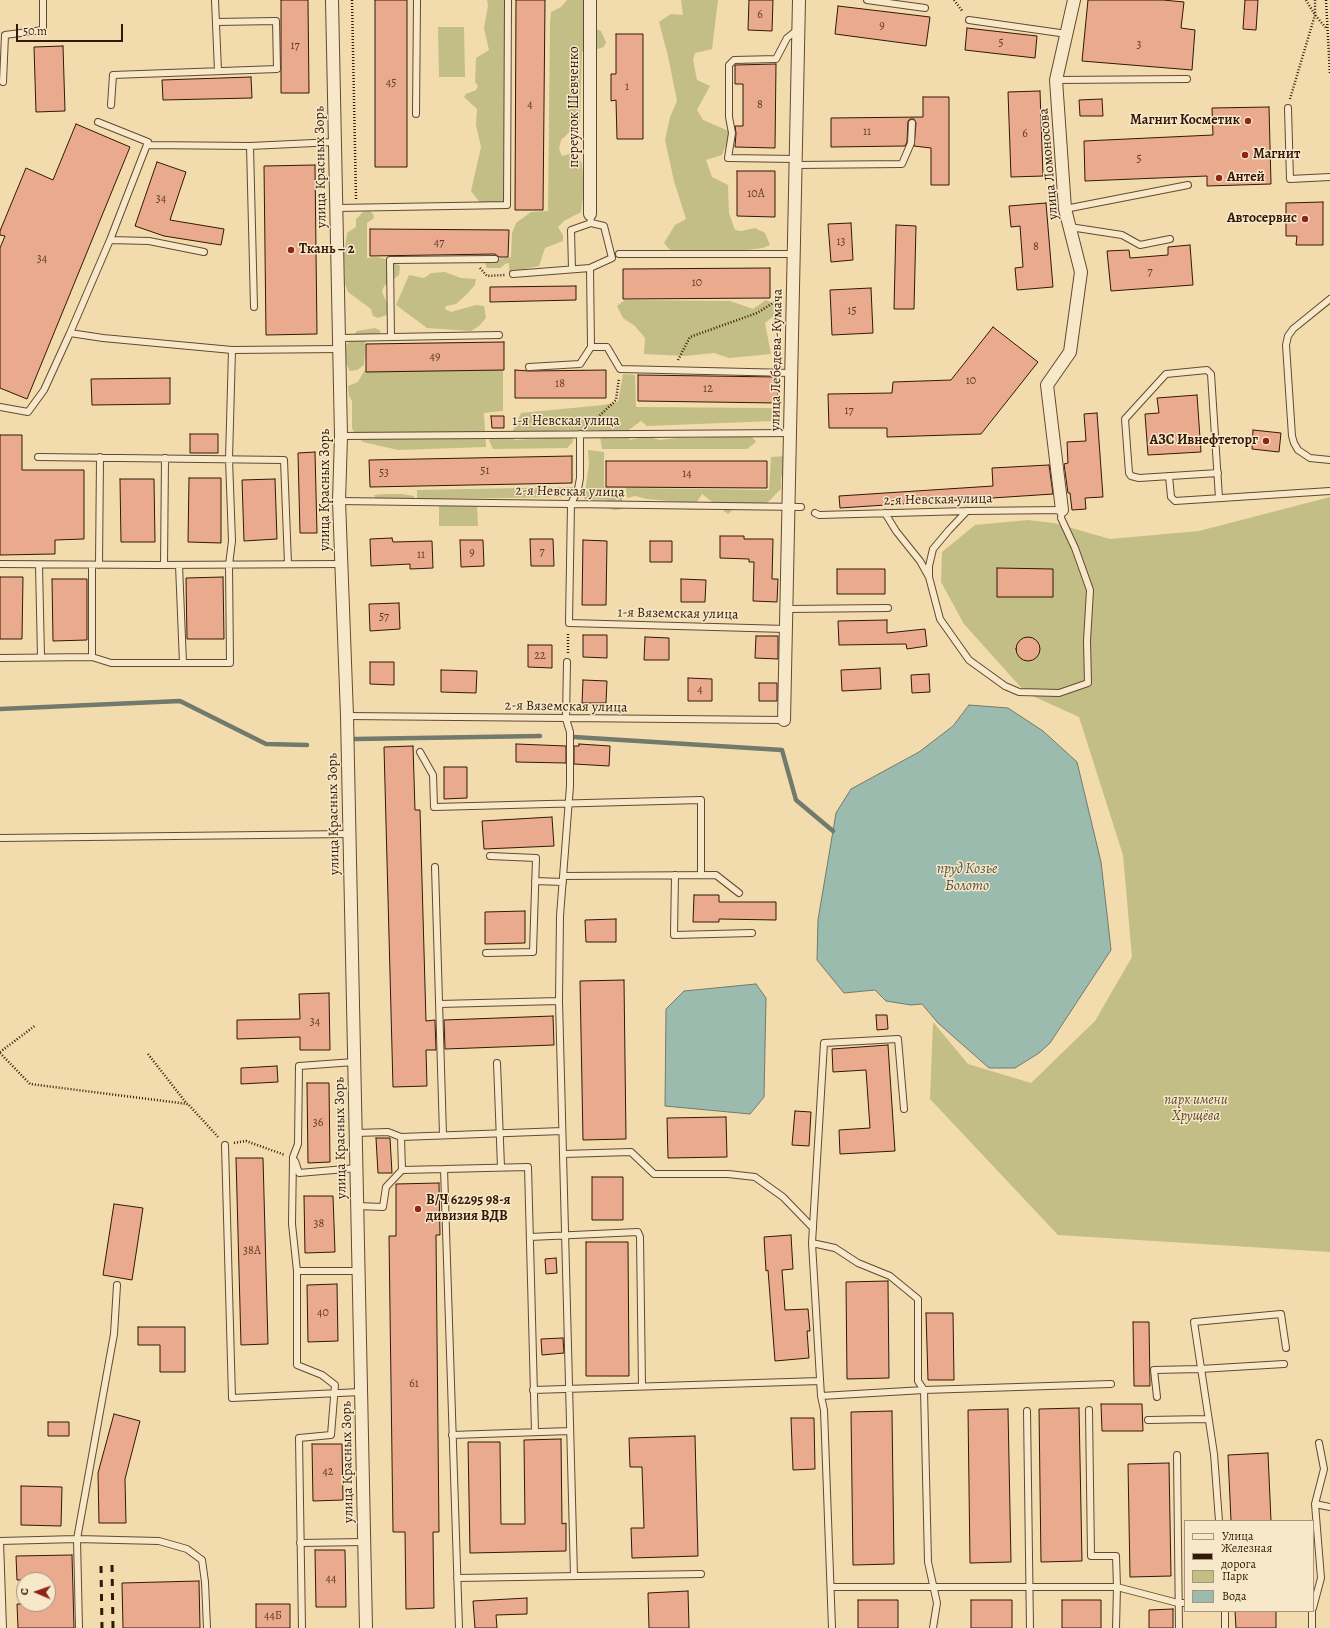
<!DOCTYPE html>
<html>
<head>
<meta charset="utf-8">
<style>
  body { margin:0 }
  #map { position:relative; width:1330px; height:1628px; overflow:hidden; background:#f2dcae; font-family:Alegreya,serif }
  canvas { display:block }
  .legend { position:absolute; left:1184px; top:1520px; width:130px; height:92px; box-sizing:border-box; background:#f7e8ca; border:1px solid #a9957c; margin:0; padding:5px 7px; list-style:none; font-size:12px; color:#331807 }
  .legend li { display:flex; align-items:center; gap:8px; height:20px }
  .legend b { width:20px; border:1px solid #a9957c }
  .north { position:absolute; left:16px; top:1572px; width:40px; height:40px; box-sizing:border-box; background:#f7e8ca; border:1px solid #a9957c; border-radius:50%; rotate:272deg; font-size:11px; font-weight:700; line-height:16px; text-align:center; color:#331807 }
  .north::after { content:''; display:block; margin:auto; width:14px; height:18px; background:#8f2418; clip-path:polygon(50% 0,100% 100%,50% 72%,0 100%) }
  .scale { position:absolute; left:16px; top:24px; width:107px; height:18px; box-sizing:border-box; border:2px solid #331807; border-top:0; padding-left:5px; font-size:12px; line-height:14px; white-space:nowrap; color:#331807; -webkit-text-stroke:3px #f7e8ca; paint-order:stroke }
</style>
</head>
<body>
<div id="map">
<canvas width="1330" height="1628"></canvas>
<ul class="legend">
<li><b style="height:5px;background:#f7e8ca"></b>Улица</li>
<li><b style="height:5px;background:#331807"></b>Железная дорога</li>
<li><b style="height:11px;background:#c2be85"></b>Парк</li>
<li><b style="height:11px;background:#9bbbaf"></b>Вода</li>
</ul>
<div class="north">С</div>
<div class="scale">50 m</div>
</div>
<script>
const g = document.querySelector('canvas').getContext('2d');
g.lineJoin = 'round';
function fillPath(path, color) { g.fillStyle = color; g.fill(path, 'evenodd'); }
const toPath = rows => new Path2D(rows.map(r => 'M' + r).join(''));
function strokePath(path, color, width, dash) { g.strokeStyle = color; g.lineWidth = width; g.lineCap = dash ? 'butt' : 'round'; g.setLineDash(dash || []); g.stroke(path); }
function drawText(font, color, halo, rows, align = 'center') {
  g.font = font + ' Alegreya,serif'; g.lineWidth = 3; g.setLineDash([]); g.textBaseline = 'middle'; g.strokeStyle = halo; g.fillStyle = color; for (const [text, x, y, turn = 0] of rows) {
    g.save(); g.translate(x, y); g.rotate((+turn || 0) * Math.PI / 180); g.textAlign = isNaN(turn) ? turn : align; if (halo) g.strokeText(text, 0, 0); g.fillText(text, 0, 0); g.restore();
  }
}
const green = toPath([
  [487,0,507,0,503,182,507,205,481,204,471,191,481,147,476,125,477,109,464,97,466,94,476,90,478,86,475,82,476,58,489,50,484,28,488,6],
  [567,0,589,0,589,15,583,22,585,29,592,28,601,31,606,42,604,47,591,51,590,48,582,52,580,122,561,140,559,149,562,156,576,152,582,164,584,189,581,212,564,221,558,227,563,235,563,241,545,248,539,266,509,272,509,263,505,264,500,268,487,268,484,261,511,257,512,233,516,223,531,212,548,211,550,24,551,12,561,7],
  [681,0,718,0,712,49,695,53,693,60,697,80,710,86,697,110,703,120,731,132,722,155,706,160,712,177,728,185,729,213,735,230,741,231,755,228,765,233,770,245,763,248,712,254,672,252,664,243,675,225,686,219,674,181,665,140,670,117,677,101,668,56,659,22,671,14,683,15],
  [438,27,464,27,465,77,439,77],
  [370,211,373,214,374,218,367,223,367,258,376,257,390,260,400,266,399,275,384,286,382,292,389,307,387,315,378,318,373,316,371,309,348,292,345,283,344,254,347,233,356,227,356,219,363,212],
  [445,272,461,278,476,279,475,285,466,295,456,304,446,306,445,309,451,312,476,305,484,306,486,318,479,326,471,331,427,328,396,305,409,275,424,278,431,273],
  [625,300,730,301,753,309,766,300,776,305,775,315,765,323,771,354,729,358,714,353,685,356,644,354,645,338,635,326,623,318,617,306],
  [375,328,381,331,376,336,366,337,364,365,357,370,350,371,345,361,345,347,357,331],
  [503,368,503,411,484,413,486,447,398,450,363,442,355,434,352,428,352,401,349,396,348,386,358,382,364,371],
  [623,374,635,375,636,407,774,408,773,421,647,426,641,421,626,432,630,440,645,436,660,440,678,438,701,438,736,432,749,433,756,442,747,449,602,449,599,430,563,430,525,435,512,433,521,413,603,405,618,402],
  [496,432,508,434,515,440,572,436,573,442,567,448,493,449,489,440],
  [588,450,604,452,604,487,621,489,623,509,614,510,602,505,608,500,584,499,589,464],
  [787,456,785,472,781,477,781,489,765,505,736,507,728,514,702,494,697,502,703,509,688,510,680,502,647,499,635,496,627,498,626,488,769,490,771,457],
  [573,487,573,497,417,499,417,490],
  [384,494,402,494,414,496,413,502,377,502,374,495],
  [1330,497,1330,1252,1058,1235,930,1099,933,1022,968,1064,1031,1083,1095,1021,1132,957,1123,855,1079,717,1026,693,964,624,941,582,942,552,975,525,1028,520,1054,523,1110,539,1199,531],
  [439,506,477,506,478,526,439,526]
]);
const water = toPath([
  [969,705,1008,708,1043,731,1077,762,1101,862,1107,914,1111,950,1050,1043,1039,1053,1015,1068,989,1068,938,1023,922,1004,911,1005,886,1001,875,990,844,993,817,960,818,920,836,813,851,789,919,752,953,726,969,705],
  [756,984,766,998,764,1097,750,1114,665,1106,666,1009,684,991,756,984]
]);
const stream = toPath([
  [0,709,180,701,266,744,307,745],
  [574,737,782,750,796,800,833,831],
  [355,739,540,736]
]);
const building = toPath([
  [281,0,308,0,309,93,281,93,281,0],
  [375,0,407,0,407,167,375,167,375,0],
  [516,0,545,0,543,210,515,210,516,0],
  [749,0,773,0,772,31,748,30,749,0],
  [1088,0,1163,0,1184,2,1181,28,1195,30,1192,70,1082,61,1088,0],
  [1245,0,1258,0,1256,30,1243,29,1245,0],
  [838,6,930,17,926,46,835,34,838,6],
  [967,28,1037,36,1035,58,965,50,967,28],
  [616,34,643,34,643,139,617,139,616,100,611,101,611,74,616,74,616,34],
  [63,46,65,111,36,112,34,47,63,46],
  [776,64,775,148,735,147,736,133,735,126,743,126,743,84,735,84,735,65,776,64],
  [251,77,252,98,163,100,162,80,251,77],
  [1040,91,1043,176,1011,177,1008,92,1040,91],
  [923,97,949,97,949,185,931,185,931,148,914,146,916,123,914,119,910,119,908,121,907,142,905,146,831,147,831,118,923,117,923,97],
  [1102,99,1103,116,1080,116,1079,100,1102,99],
  [1269,107,1271,184,1207,186,1207,176,1085,181,1084,141,1213,135,1212,108,1269,107],
  [76,124,130,147,27,399,0,388,0,248,5,236,0,235,0,231,26,168,53,180,76,124],
  [157,162,186,172,170,220,224,229,221,245,164,236,135,226,157,162],
  [315,165,317,334,266,335,264,166,315,165],
  [737,171,775,171,775,217,737,216,737,171],
  [1323,202,1323,245,1296,245,1297,236,1286,236,1286,203,1323,202],
  [1046,203,1053,287,1017,290,1015,268,1023,267,1020,226,1011,227,1009,206,1046,203],
  [851,223,853,260,831,262,828,224,851,223],
  [896,225,916,226,914,309,894,309,896,225],
  [370,229,509,230,508,257,499,257,495,254,370,256,370,229],
  [1190,245,1193,285,1111,291,1107,251,1129,250,1130,258,1168,255,1168,247,1190,245],
  [770,268,770,298,623,299,623,269,770,268],
  [576,286,576,300,490,302,490,287,576,286],
  [871,288,873,333,832,335,830,290,871,288],
  [993,327,1038,362,981,434,887,437,887,428,829,428,828,394,892,393,893,382,951,380,993,327],
  [504,342,504,370,366,372,366,344,504,342],
  [515,370,529,371,606,370,606,398,515,398,515,370],
  [638,375,778,377,778,403,638,401,638,375],
  [170,378,170,404,92,405,91,379,170,378],
  [1197,395,1201,452,1148,455,1145,414,1159,413,1157,398,1197,395],
  [1097,413,1103,497,1085,498,1086,509,1072,510,1070,493,1068,493,1064,464,1068,463,1067,442,1086,441,1084,414,1097,413],
  [491,416,504,416,504,428,492,428,491,416],
  [1253,430,1281,433,1279,452,1252,449,1253,430],
  [190,434,218,434,218,453,190,453,190,434],
  [0,435,22,435,22,470,84,470,84,539,55,540,55,554,0,555,0,435],
  [315,452,317,533,300,533,298,453,315,452],
  [572,456,572,483,370,487,369,460,572,456],
  [606,461,767,461,767,488,606,487,606,461],
  [1049,465,1053,494,840,508,839,496,993,486,992,468,1049,465],
  [189,478,221,478,221,543,188,542,189,478],
  [120,479,154,479,155,542,121,542,120,479],
  [275,479,277,539,244,541,242,480,275,479],
  [720,536,744,536,744,539,773,539,772,579,778,579,777,602,753,601,754,562,749,562,749,559,720,558,720,536],
  [392,538,393,542,432,541,433,568,410,569,410,564,371,566,370,539,392,538],
  [530,539,553,539,554,566,531,566,530,539],
  [460,540,483,540,484,566,461,567,460,540],
  [583,540,607,541,606,605,582,605,583,540],
  [650,541,672,541,672,562,650,562,650,541],
  [997,568,1053,569,1053,597,997,597,997,568],
  [837,569,885,569,885,594,837,594,837,569],
  [0,577,23,577,22,639,0,639,0,577],
  [223,577,224,639,187,639,186,578,223,577],
  [52,579,87,579,87,640,53,641,52,579],
  [681,579,706,580,705,602,681,602,681,579],
  [399,603,400,629,370,631,369,604,399,603],
  [887,620,887,633,925,629,927,646,907,649,906,644,839,645,838,621,887,620],
  [583,635,607,635,607,658,583,657,583,635],
  [756,636,778,636,778,659,755,658,756,636],
  [645,637,669,638,669,660,644,660,645,637],
  '1016 649a12 12 0 1 1 24 0a12 12 0 1 1-24 0Z',
  [528,645,552,645,552,668,528,667,528,645],
  [370,662,394,662,394,685,370,684,370,662],
  [880,668,881,689,842,691,841,670,880,668],
  [441,670,477,671,476,693,441,692,441,670],
  [929,674,930,692,912,693,911,675,929,674],
  [688,678,712,679,712,701,688,701,688,678],
  [583,680,607,681,606,703,582,703,583,680],
  [759,683,777,683,777,701,759,701,759,683],
  [516,744,566,746,566,763,516,762,516,744],
  [579,744,610,746,609,766,574,764,574,746,579,746,579,744],
  [413,746,415,810,420,810,426,1021,435,1020,436,1050,426,1050,427,1086,393,1087,384,747,413,746],
  [444,767,467,767,467,798,444,799,444,767],
  [552,817,554,846,484,849,482,821,552,817],
  [694,895,719,895,719,902,776,902,776,920,719,919,719,922,693,922,694,895],
  [525,911,525,943,485,944,485,912,525,911],
  [616,919,616,942,586,942,585,920,616,919],
  [624,980,626,1139,583,1140,580,981,624,980],
  [329,993,330,1050,300,1050,300,1037,237,1039,237,1020,300,1019,299,994,329,993],
  [876,1015,887,1015,888,1029,877,1030,876,1015],
  [553,1016,554,1045,445,1049,444,1020,553,1016],
  [888,1045,895,1151,840,1154,839,1130,870,1128,866,1070,833,1072,832,1049,888,1045],
  [277,1066,278,1082,241,1084,241,1068,277,1066],
  [307,1083,329,1083,330,1162,308,1163,307,1083],
  [795,1111,811,1112,809,1146,792,1145,795,1111],
  [726,1117,727,1157,668,1158,667,1118,726,1117],
  [376,1138,390,1138,392,1173,378,1173,376,1138],
  [236,1158,263,1158,268,1344,241,1345,236,1158],
  [592,1177,623,1177,623,1220,592,1220,592,1177],
  [439,1183,440,1235,436,1235,439,1532,433,1532,434,1608,406,1609,405,1532,393,1532,389,1236,396,1236,396,1184,439,1183],
  [304,1196,333,1196,335,1252,305,1253,304,1196],
  [114,1204,143,1208,132,1280,103,1275,114,1204],
  [791,1235,793,1269,782,1270,785,1310,808,1309,810,1331,807,1331,809,1358,775,1361,768,1270,766,1271,764,1237,791,1235],
  [586,1242,628,1242,629,1376,586,1376,586,1242],
  [556,1258,557,1273,546,1274,545,1259,556,1258],
  [888,1281,889,1378,847,1379,846,1282,888,1281],
  [337,1284,338,1341,308,1342,307,1285,337,1284],
  [926,1313,953,1313,954,1380,928,1380,926,1313],
  [1133,1322,1149,1322,1150,1386,1134,1386,1133,1322],
  [138,1327,185,1327,185,1372,160,1372,160,1345,138,1345,138,1327],
  [563,1338,564,1353,542,1355,541,1339,563,1338],
  [1101,1404,1142,1404,1143,1431,1102,1431,1101,1404],
  [1079,1408,1082,1561,1041,1562,1039,1409,1079,1408],
  [1008,1409,1011,1562,970,1563,968,1410,1008,1409],
  [892,1411,894,1564,853,1565,851,1412,892,1411],
  [114,1414,140,1421,125,1479,126,1523,99,1523,98,1473,114,1414],
  [791,1418,814,1418,815,1469,793,1470,791,1418],
  [48,1422,69,1422,69,1436,48,1436,48,1422],
  [695,1436,698,1556,632,1558,631,1528,644,1528,642,1467,630,1467,629,1438,695,1436],
  [561,1439,562,1524,566,1523,566,1551,470,1553,468,1442,500,1442,501,1524,525,1524,524,1440,561,1439],
  [312,1444,342,1444,343,1500,313,1501,312,1444],
  [1268,1453,1271,1521,1231,1521,1228,1455,1268,1453],
  [1169,1463,1171,1576,1130,1577,1128,1464,1169,1463],
  [21,1486,62,1487,61,1526,21,1525,21,1486],
  [315,1550,345,1550,346,1607,316,1607,315,1550],
  [72,1555,74,1628,18,1628,17,1604,48,1604,48,1580,17,1580,16,1556,72,1555],
  [199,1581,200,1628,123,1628,122,1583,199,1581],
  [688,1591,689,1628,649,1628,648,1593,688,1591],
  [527,1598,527,1614,496,1615,497,1628,475,1628,473,1601,527,1598],
  [858,1600,898,1600,898,1628,858,1628,858,1600],
  [971,1600,1012,1600,1012,1628,971,1628,971,1600],
  [1062,1600,1101,1600,1101,1628,1062,1628,1062,1600],
  [256,1604,290,1604,290,1628,256,1628,256,1604],
  [1173,1609,1173,1628,1149,1628,1149,1610,1173,1609],
  [1235,1611,1276,1611,1276,1628,1236,1628,1235,1611]
]);
const path = toPath([
  [352,0,356,199],
  [954,0,963,12],
  [1306,0,1315,15,1327,29],
  [1326,0,1330,75],
  [1290,99,1315,15,1315,0],
  [480,268,487,276,505,275],
  [678,360,690,337,757,313,781,298],
  [591,424,616,400,619,378],
  [568,653,568,632],
  [0,1052,36,1025],
  [0,1053,30,1084,188,1104,219,1138],
  [148,1054,187,1104],
  [234,1143,246,1141,285,1155]
]);
const lane = toPath([
  [215,0,218,71],
  [867,0,925,8],
  [969,20,1067,34],
  [1056,80,1187,79],
  [3,82,5,35,43,30,43,0],
  [111,105,113,75,277,69,276,21,216,22],
  [1288,108,1290,179,1330,177],
  [416,114,417,0],
  [98,122,148,142,110,240,70,333,103,338,232,350,340,349],
  [147,145,250,146,254,307],
  [250,146,335,142],
  [796,159,728,158,732,133,729,117,729,65,734,60,776,59,787,38,797,30],
  [796,165,902,164,911,143,912,123],
  [337,208,507,205,508,0],
  [1065,209,1188,185],
  [590,214,591,223,604,226,612,258,590,268,591,347],
  [1070,227,1122,235,1140,245,1170,239],
  [110,240,149,241,204,252],
  [619,254,794,254],
  [572,269,571,230,591,223],
  [513,274,590,268],
  [1330,299,1293,329,1288,336,1286,345,1292,436,1294,443,1298,450,1310,458,1330,460],
  [391,337,390,260,495,259],
  [340,338,499,335],
  [529,367,580,364,591,347,607,347,620,369,791,373],
  [0,407,28,412,44,390,70,333],
  [580,434,580,478,578,489,571,504,569,623,786,629],
  [341,436,791,433],
  [38,457,284,460,288,564],
  [1218,473,1139,478,1131,476,1129,473,1125,419,1166,374,1207,370,1211,374,1219,498],
  [1169,476,1171,497,1175,501,1330,491],
  [339,501,801,507],
  [815,513,819,515,967,511,1062,510,1061,518,1075,548,1090,590,1087,641,1088,683,1059,693,1019,692,1005,686,969,660,940,619,929,577,920,561,896,531,885,513],
  [0,564,158,565,341,564],
  [39,565,41,657],
  [99,565,100,457],
  [164,565,165,458],
  [929,576,929,566,933,549,949,530,967,511],
  [787,609,888,608],
  [92,657,111,663,183,663,179,565],
  [0,658,92,657,92,565],
  [567,662,566,719,570,732,570,786,560,916,559,1001,574,1576],
  [183,663,230,663,229,565,232,541,229,459,232,350],
  [347,716,784,720],
  [420,752,433,775,434,807,701,800,701,875],
  [0,838,350,834],
  [435,867,443,1135],
  [675,875,674,935,752,933],
  [563,876,716,875,739,893],
  [535,881,563,882],
  [486,953,533,952,536,858,490,856],
  [439,1004,559,1001],
  [497,1063,501,1167],
  [356,1133,388,1132,401,1137],
  [225,1145,232,1398,361,1392],
  [563,1154,631,1152,654,1174,728,1174,755,1177,783,1197,813,1228],
  [295,1161,299,1173,357,1168],
  [444,1169,459,1628],
  [357,1206,383,1207,386,1187,402,1170],
  [530,1237,638,1232,640,1237,642,1386],
  [812,1243,824,1043,898,1039,904,1109],
  [297,1271,292,1224,293,1157,298,1144,299,1066,354,1062],
  [533,1390,820,1381],
  [821,1396,924,1390,1111,1384],
  [1157,1397,1154,1370,1200,1369,1284,1364],
  [1089,1410,1091,1556,1116,1556,1117,1587,1178,1603,1185,1603],
  [1027,1411,1030,1628],
  [1148,1420,1208,1419],
  [535,1432,528,1167,402,1170,401,1137,562,1131],
  [452,1435,570,1431],
  [1177,1455,1179,1628],
  [1315,1504,1324,1469,1319,1443],
  [1219,1521,1214,1454,1194,1322,1281,1314,1286,1348],
  [300,1543,365,1542],
  [457,1578,701,1574],
  [831,1587,1117,1587,1116,1628],
  [1313,1608,1321,1578,1315,1504,1330,1507],
  [1225,1611,1225,1628],
  [3,1628,0,1541,77,1539,159,1541,187,1549,202,1560,205,1582,207,1628],
  [79,1628,77,1539,114,1334,117,1285],
  [302,1628,299,1438,331,1435,335,1385,322,1375,297,1365,297,1271,359,1271],
  [832,1628,824,1410,821,1396,812,1243,835,1248,858,1263,890,1276,918,1299,918,1381,924,1390,928,1562,937,1603,933,1628],
  [1312,1628,1312,1611]
]);
const street = toPath([
  [332,0,341,436,339,501,347,716,366,1628],
  [590,214,590,0],
  [1062,510,1047,385,1070,352,1081,272,1065,209,1056,80,1074,0],
  [784,720,799,0]
]);
const rail = toPath([
  [112,1565,113,1628],
  [101,1566,102,1628]
]);
const markers = [
  [1248,121,4,"#8f2418"],
  [1245,155,4,"#8f2418"],
  [1219,178,4,"#8f2418"],
  [1305,219,4,"#8f2418"],
  [291,250,4,"#8f2418"],
  [1266,441,4,"#8f2418"],
  [418,1209,4,"#8f2418"]
];
const numberNames = [
  ["6",760,15],
  ["9",882,26],
  ["5",1001,43],
  ["3",1139,45],
  ["17",295,46],
  ["45",391,83],
  ["1",627,87],
  ["4",530,105],
  ["8",760,105],
  ["11",867,132],
  ["6",1025,134],
  ["5",1139,159],
  ["10А",756,194],
  ["34",161,199],
  ["13",841,242],
  ["47",439,243],
  ["8",1036,247],
  ["34",42,259],
  ["7",1150,272],
  ["10",697,283],
  ["15",852,311],
  ["49",435,357],
  ["10",971,381],
  ["18",560,384],
  ["12",708,389],
  ["17",849,411],
  ["51",485,471],
  ["53",384,473],
  ["14",687,474],
  ["7",542,552],
  ["9",472,553],
  ["11",421,555],
  ["57",384,617],
  ["22",540,656],
  ["4",700,690],
  ["34",315,1022],
  ["36",318,1123],
  ["38",319,1224],
  ["38А",252,1251],
  ["40",323,1313],
  ["61",414,1384],
  ["42",328,1472],
  ["44",331,1579],
  ["44Б",273,1616]
];
const streetNames = [
  ["переулок Шевченко",575,107,-90],
  ["улица Ломоносова",1049,164,-95],
  ["улица Красных Зорь",321,167,-91],
  ["улица Лебедева-Кумача",777,360,-89],
  ["1-я Невская улица",566,422],
  ["улица Красных Зорь",326,490,-90],
  ["2-я Невская улица",570,492,1],
  ["2-я Невская улица",938,500,-1],
  ["1-я Вяземская улица",678,614,1],
  ["2-я Вяземская улица",566,707,1],
  ["улица Красных Зорь",334,814,-91],
  ["улица Красных Зорь",341,1138,-91],
  ["улица Красных Зорь",348,1462,-91]
];
const poiNames = [
  ["Магнит Косметик",1240,121,"right"],
  ["Магнит",1253,155],
  ["Антей",1227,178],
  ["Автосервис",1297,219,"right"],
  ["Ткань – 2",299,250],
  ["АЗС Ивнефтеторг",1258,441,"right"],
  ["В/Ч 62295 98-я",426,1201],
  ["дивизия ВДВ",426,1217]
];
const parkNames = [
  ["парк имени",1196,1101],
  ["Хрущёва",1196,1117]
];
const waterNames = [
  ["пруд Козье",967,869],
  ["Болото",967,886]
];
fillPath(green, '#c2be85');
fillPath(water, '#9bbbaf');
strokePath(water, '#717a6c', 1);
strokePath(stream, '#717a6c', 4.5);
fillPath(building, '#e9aa8d');
strokePath(building, '#331807', 1);
strokePath(lane, '#634931', 8);
strokePath(street, '#634931', 14);
strokePath(path, '#331807', 2.5, [1, 2]);
strokePath(lane, '#f7e8ca', 6);
strokePath(street, '#f7e8ca', 12);
strokePath(rail, '#331807', 3, [7, 7]);
for (const [x, y, r, color] of markers) { const dot = new Path2D(); dot.arc(x, y, r, 0, 2 * Math.PI); g.fillStyle = color; g.fill(dot); strokePath(dot, '#f7e8ca', 1.5); }
drawText('12px', '#603c28', null, numberNames);
drawText('14px', '#331807', '#f7e8ca', streetNames);
drawText('bold 14px', '#331807', '#f7e8ca', poiNames, 'left');
drawText('italic 14px', '#5e4a2d', '#f7e8ca', parkNames);
drawText('italic 15px', '#575142', '#f7e8ca', waterNames);
</script>
</body>
</html>
